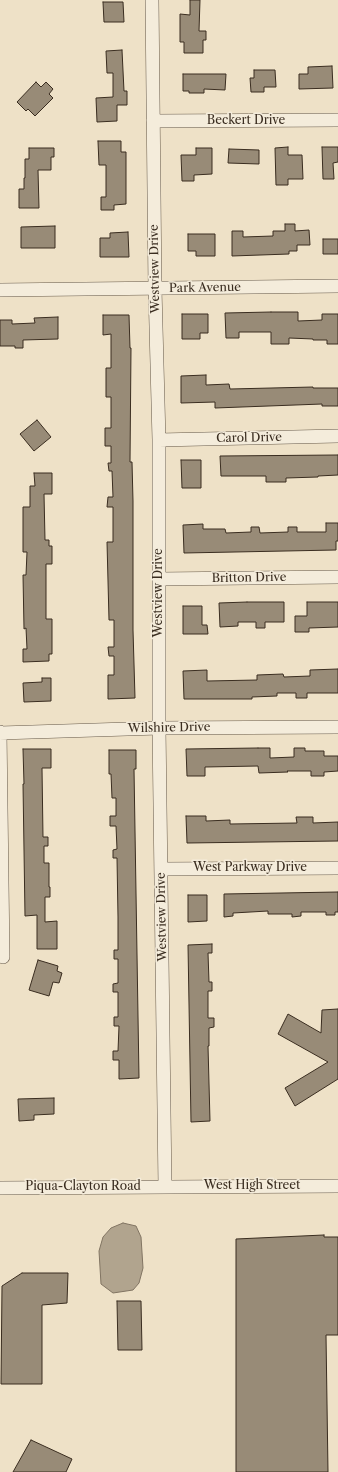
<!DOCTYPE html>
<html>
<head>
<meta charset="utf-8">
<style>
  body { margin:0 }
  canvas { display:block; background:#eee1c7 }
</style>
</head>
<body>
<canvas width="338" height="1472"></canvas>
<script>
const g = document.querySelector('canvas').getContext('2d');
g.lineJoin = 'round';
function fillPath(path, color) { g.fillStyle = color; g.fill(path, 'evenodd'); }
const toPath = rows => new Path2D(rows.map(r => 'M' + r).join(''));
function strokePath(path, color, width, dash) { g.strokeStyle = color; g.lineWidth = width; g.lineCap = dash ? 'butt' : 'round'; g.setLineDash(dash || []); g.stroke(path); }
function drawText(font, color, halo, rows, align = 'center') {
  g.font = font + ' "Libre Caslon Text",serif'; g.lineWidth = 3; g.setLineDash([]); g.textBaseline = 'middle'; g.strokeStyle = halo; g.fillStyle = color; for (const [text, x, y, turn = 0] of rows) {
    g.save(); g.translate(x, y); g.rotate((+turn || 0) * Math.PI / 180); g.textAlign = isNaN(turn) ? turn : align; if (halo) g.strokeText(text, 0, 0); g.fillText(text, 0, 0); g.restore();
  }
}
const water = toPath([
  [123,1223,136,1226,141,1237,143,1268,139,1283,133,1290,113,1293,101,1284,99,1251,103,1237,111,1228,123,1223]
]);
const building = toPath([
  [190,0,200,0,199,31,206,31,206,40,203,40,203,53,184,53,184,42,180,42,180,14,190,15,190,0],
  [103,2,123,2,124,22,104,22,103,2],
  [122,50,124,91,127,91,127,105,117,105,117,121,97,122,96,98,113,97,113,73,107,73,106,51,122,50],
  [332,66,333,88,299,89,299,74,308,74,308,67,332,66],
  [254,70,275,70,276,87,264,87,264,92,251,92,250,78,254,78,254,70],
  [183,74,226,74,225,90,204,89,204,93,189,93,189,91,183,91,183,74],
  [36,82,41,87,46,82,53,89,49,94,53,98,35,116,28,109,26,111,17,102,36,82],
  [98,141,121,141,121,152,126,152,126,204,114,205,114,210,101,210,101,197,106,197,106,165,99,165,98,141],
  [288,147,288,155,302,155,303,179,288,179,288,185,276,185,275,148,288,147],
  [322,147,338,147,338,162,333,163,334,179,323,179,322,147],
  [29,148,54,148,54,157,51,157,51,170,38,170,39,208,19,208,19,189,24,189,24,178,25,178,25,159,29,159,29,148],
  [196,148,212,148,212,174,194,175,194,181,182,181,181,155,196,155,196,148],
  [229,149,259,150,259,164,228,163,229,149],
  [285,224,295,224,295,231,309,230,310,245,297,245,297,251,289,251,289,254,232,256,232,231,243,231,243,237,273,236,273,231,285,231,285,224],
  [55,226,55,248,21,248,21,227,55,226],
  [128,232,129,257,100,257,100,238,110,238,110,233,128,232],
  [188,234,215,234,215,256,196,256,196,251,188,251,188,234],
  [323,239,338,239,338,254,323,254,323,239],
  [271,312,298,312,298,321,322,320,322,314,338,314,338,344,327,344,327,340,313,340,313,339,289,338,289,344,271,344,271,332,239,332,239,338,226,338,225,313,271,312],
  [182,314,208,314,208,333,200,333,200,339,182,339,182,314],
  [103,315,129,315,130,348,131,348,130,462,132,462,133,501,133,630,135,698,108,699,108,675,114,675,114,656,109,656,108,647,114,647,114,620,109,620,107,542,113,542,113,507,107,507,108,497,113,497,112,471,109,471,108,463,111,463,111,446,105,446,105,428,111,428,111,397,106,397,106,368,111,368,111,334,103,335,103,315],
  [58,317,58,339,23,340,23,348,15,348,15,346,0,346,0,320,12,320,12,324,35,323,34,318,58,317],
  [206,375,206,385,229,384,230,389,313,387,313,388,338,388,338,406,322,406,322,404,215,408,215,402,181,403,181,376,206,375],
  [37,420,51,437,34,451,20,434,37,420],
  [338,455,338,475,318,476,318,477,286,478,286,482,266,482,266,476,221,476,220,456,338,455],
  [181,460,201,460,201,488,182,488,181,460],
  [34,473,52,473,52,494,44,494,45,540,49,540,49,546,52,546,52,564,46,564,46,619,52,619,52,654,49,654,49,661,23,662,23,649,27,649,26,628,24,629,23,575,26,575,27,552,23,552,23,507,30,507,30,486,35,486,34,473],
  [326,523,338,523,338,541,336,541,336,550,184,553,183,525,203,524,203,529,225,529,226,533,251,532,251,527,259,527,260,533,288,532,288,527,297,527,297,532,326,532,326,523],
  [247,602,284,602,284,622,265,622,265,628,256,628,256,622,238,622,238,626,220,627,219,603,247,602],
  [307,602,338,602,338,627,309,628,309,632,295,632,295,616,307,616,307,602],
  [183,606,202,606,202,625,207,625,208,634,183,634,183,606],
  [338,669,338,693,307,693,307,698,296,698,296,693,277,693,277,696,252,697,252,699,184,699,183,671,207,670,207,681,257,680,257,675,283,674,284,677,310,676,310,670,338,669],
  [42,678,51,678,51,701,24,702,23,683,42,682,42,678],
  [258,748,270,748,270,758,294,757,294,748,305,748,305,751,324,751,324,756,338,756,338,771,324,772,324,776,311,776,311,771,287,771,288,772,259,773,258,766,205,767,205,776,187,776,186,749,258,748],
  [23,749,51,749,51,768,42,768,43,837,48,837,48,846,44,846,44,863,49,863,49,887,50,887,50,897,45,897,45,922,57,921,57,949,37,949,37,915,25,916,23,784,24,784,23,749],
  [109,750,136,750,136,769,134,769,139,1078,119,1079,119,1060,113,1060,113,1051,118,1051,119,1026,114,1026,114,1017,118,1017,118,992,113,992,113,984,118,983,118,959,114,959,114,950,118,950,118,917,117,858,113,858,113,850,117,849,116,826,110,826,110,816,116,816,116,798,112,798,111,774,109,774,109,750],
  [186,816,206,816,206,821,230,820,230,824,297,823,296,817,313,817,313,823,338,822,338,841,187,843,186,816],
  [338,892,338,912,335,912,335,915,326,915,326,912,301,912,301,916,292,917,292,914,268,914,268,911,233,913,233,916,224,917,224,894,338,892],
  [188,895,207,895,207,921,188,922,188,895],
  [212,944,212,953,208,953,209,982,212,982,212,991,208,991,208,1018,214,1018,214,1027,209,1028,209,1046,208,1046,210,1121,191,1122,188,945,212,944],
  [38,960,58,966,57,971,62,973,59,983,53,982,49,996,29,990,38,960],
  [338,1009,338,1079,295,1106,285,1088,328,1062,278,1034,288,1014,321,1033,322,1010,338,1009],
  [54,1098,54,1114,34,1115,34,1120,19,1121,18,1099,54,1098],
  [324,1235,324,1237,338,1237,338,1335,326,1335,328,1472,236,1472,236,1239,324,1235],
  [22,1273,68,1273,67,1303,42,1305,42,1384,1,1384,2,1286,22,1273],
  [117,1301,141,1301,142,1350,118,1350,117,1301],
  [31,1440,72,1459,66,1472,13,1472,31,1440]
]);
const minor = toPath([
  [152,0,155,289,159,440,159,728,165,1187],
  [153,121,338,120],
  [0,290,338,286],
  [159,440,338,436],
  [159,579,338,577],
  [0,732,3,957],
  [0,733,159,728,338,727],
  [162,869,338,868],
  [0,1188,338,1186]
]);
const streetNames = [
  ["Beckert Drive",246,121],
  ["Westview Drive",155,269,-91],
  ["Park Avenue",205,288,-1],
  ["Carol Drive",249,438,-1],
  ["Britton Drive",249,578,-1],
  ["Westview Drive",159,593,-90],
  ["Wilshire Drive",169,728,-1],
  ["West Parkway Drive",250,868],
  ["Westview Drive",162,917,-91],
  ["West High Street",252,1186],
  ["Piqua-Clayton Road",83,1187]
];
fillPath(water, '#b1a48e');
strokePath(water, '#817462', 1);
fillPath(building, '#988b77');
strokePath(building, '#3a2d20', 1);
strokePath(minor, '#675a4a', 14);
strokePath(minor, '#f4ecdb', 13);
drawText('12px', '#3a2d20', '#f4ecdb', streetNames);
</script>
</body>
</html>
